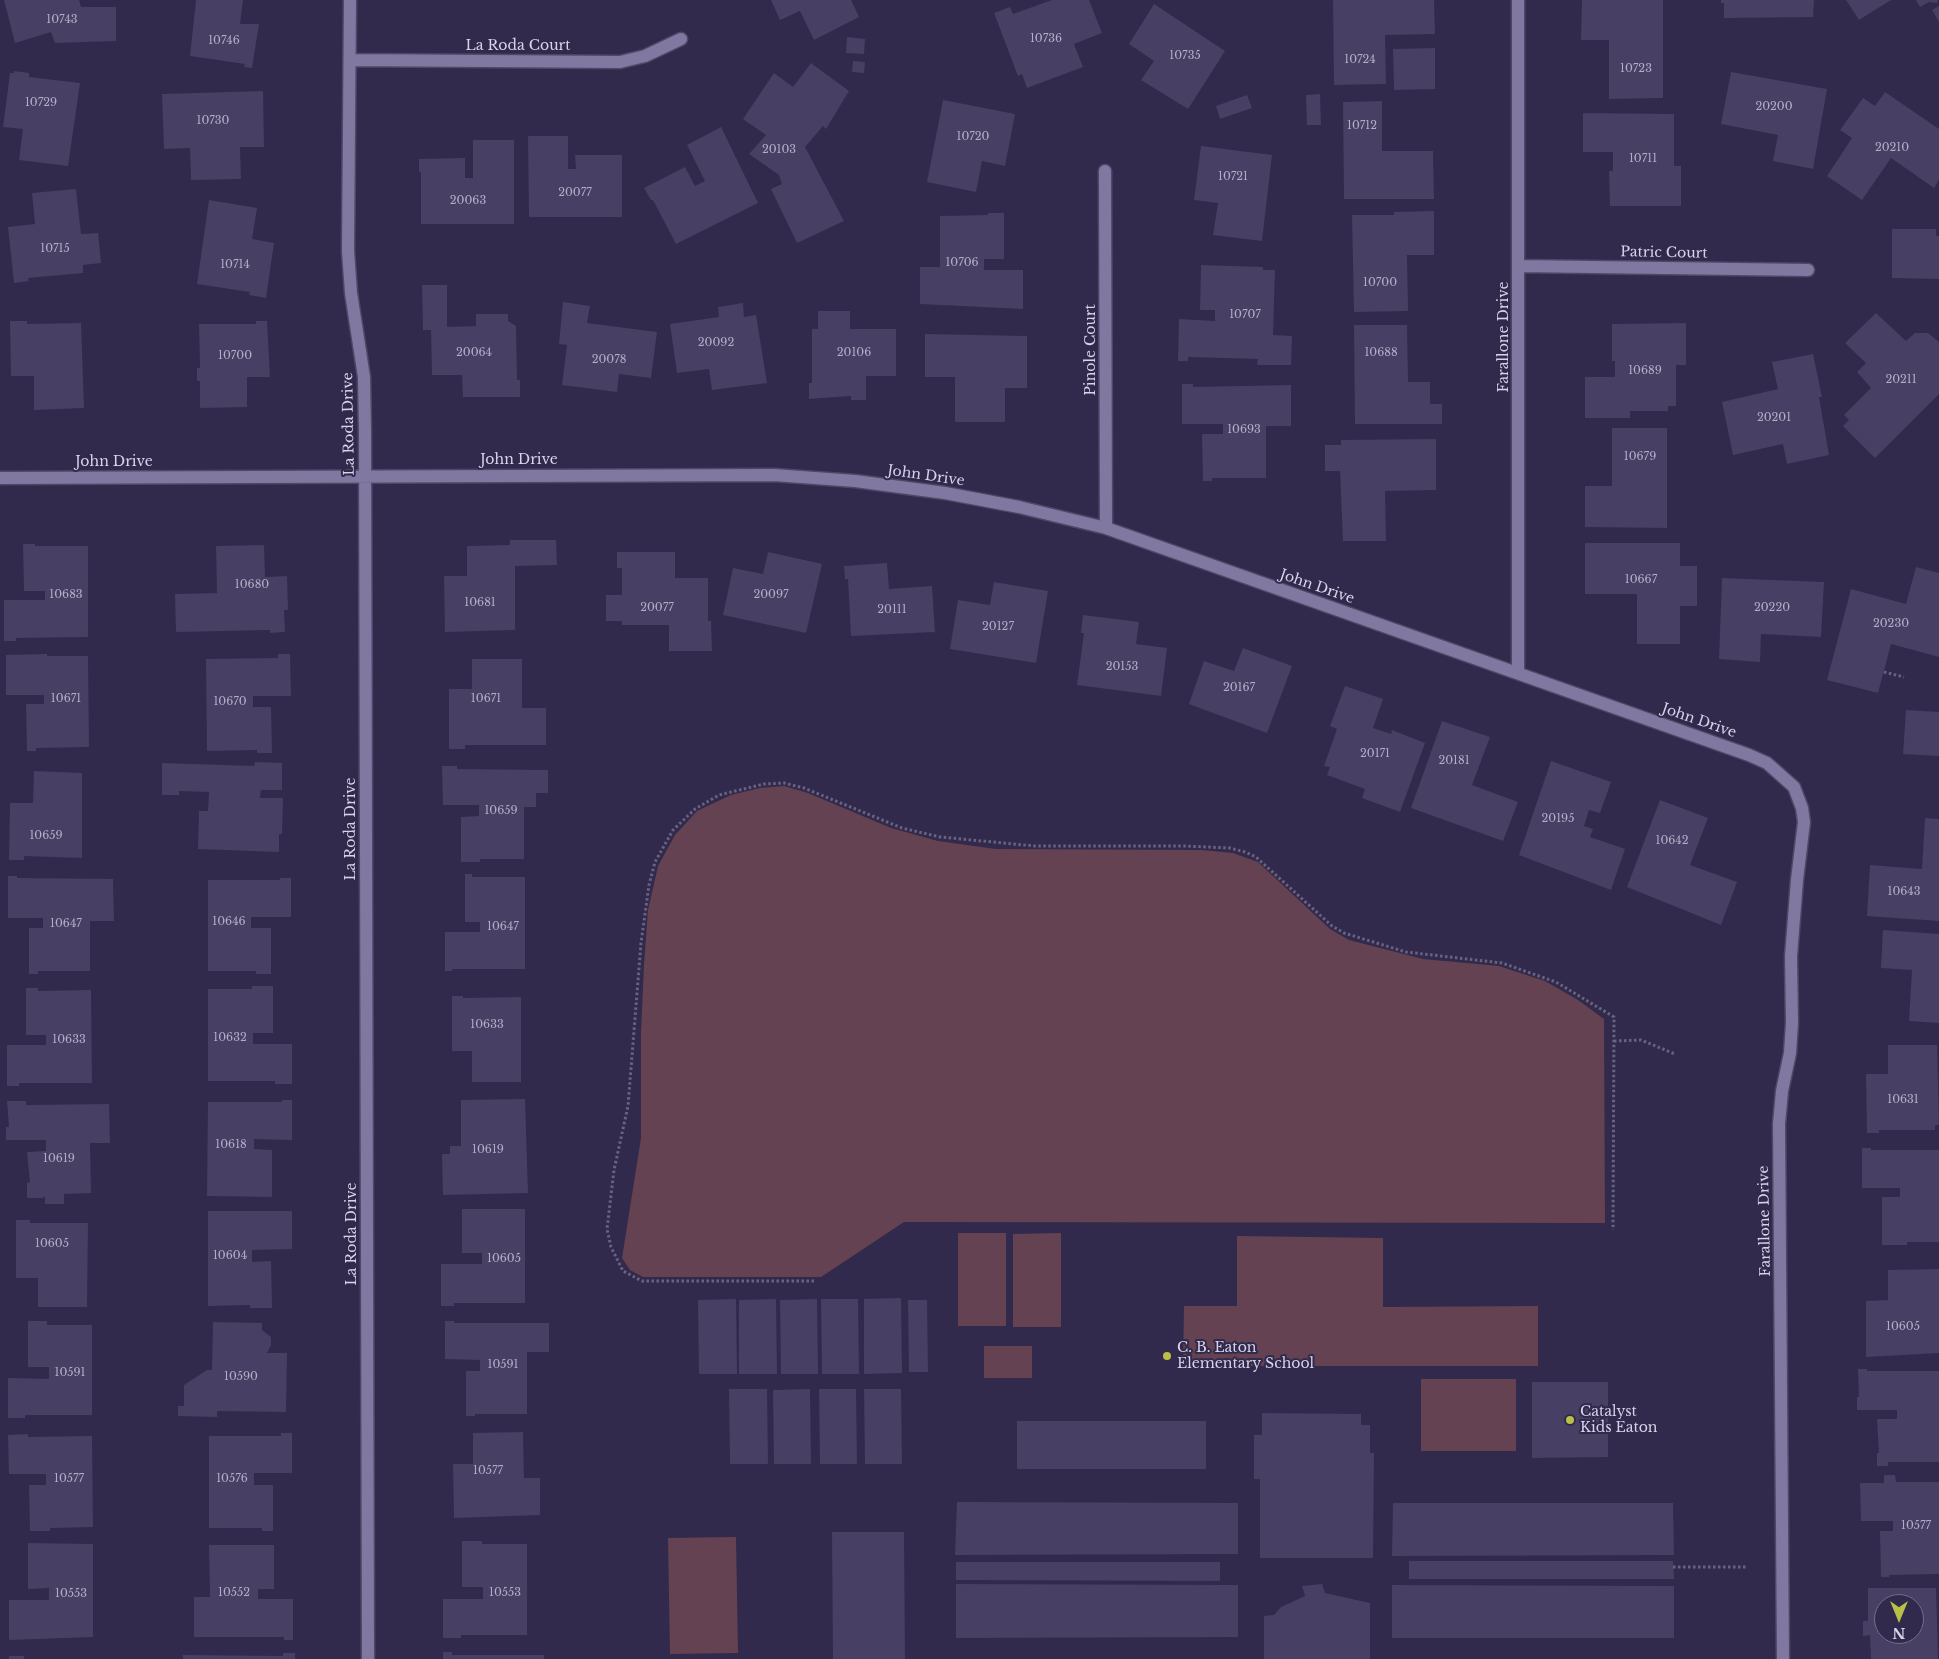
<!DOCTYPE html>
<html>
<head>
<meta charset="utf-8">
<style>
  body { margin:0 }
  #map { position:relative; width:1939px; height:1659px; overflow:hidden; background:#312a4c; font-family:"Libre Baskerville",serif }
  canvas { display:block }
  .north { position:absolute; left:1874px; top:1594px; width:50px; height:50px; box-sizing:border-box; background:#312a4c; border:1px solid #736e8b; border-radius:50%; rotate:180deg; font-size:14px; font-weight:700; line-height:20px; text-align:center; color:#d7d3e9 }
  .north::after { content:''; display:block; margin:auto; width:18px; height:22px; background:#b9c046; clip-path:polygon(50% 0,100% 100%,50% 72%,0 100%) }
</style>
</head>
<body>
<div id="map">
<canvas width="1939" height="1659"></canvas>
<div class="north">N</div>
</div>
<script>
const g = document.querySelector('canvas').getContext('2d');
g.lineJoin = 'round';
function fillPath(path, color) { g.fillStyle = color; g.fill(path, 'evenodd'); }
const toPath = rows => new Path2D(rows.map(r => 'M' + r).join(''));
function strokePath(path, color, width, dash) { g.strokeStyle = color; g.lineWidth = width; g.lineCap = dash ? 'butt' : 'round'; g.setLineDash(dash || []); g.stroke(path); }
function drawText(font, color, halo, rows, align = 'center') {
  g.font = font + ' "Libre Baskerville",serif'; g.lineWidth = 4; g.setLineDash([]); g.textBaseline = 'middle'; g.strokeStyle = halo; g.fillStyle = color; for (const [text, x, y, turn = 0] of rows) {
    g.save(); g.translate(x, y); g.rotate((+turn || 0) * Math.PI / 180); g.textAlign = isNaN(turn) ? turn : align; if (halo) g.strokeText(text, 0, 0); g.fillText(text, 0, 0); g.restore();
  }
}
const green = toPath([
  [784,786,808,793,891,828,938,841,996,849,1202,850,1233,853,1258,862,1330,929,1349,940,1423,959,1499,966,1545,981,1578,1000,1604,1019,1605,1223,904,1222,821,1277,643,1277,630,1270,622,1258,641,1138,641,1032,644,965,648,910,658,866,675,835,697,811,731,795,760,788],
  [958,1233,1006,1233,1006,1326,958,1326],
  [1061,1233,1061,1327,1013,1327,1013,1234],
  [1237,1236,1383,1238,1383,1307,1538,1306,1538,1366,1183,1366,1184,1306,1237,1306],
  [984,1346,1032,1346,1032,1378,984,1378],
  [1421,1379,1516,1379,1516,1451,1421,1451],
  [736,1537,738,1653,670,1654,668,1538]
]);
const building = toPath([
  [4,0,79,0,81,7,116,7,116,41,55,43,51,32,15,43],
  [196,0,243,0,240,24,259,24,252,68,244,67,245,64,190,56],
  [771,0,851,0,859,17,814,40,800,11,780,20],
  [1052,0,1089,0,1102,33,1074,44,1083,67,1027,88,1022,74,1018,76,994,13,1010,7,1013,14],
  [1333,0,1434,0,1435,34,1385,35,1386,84,1334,85],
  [1582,0,1663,0,1663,98,1609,99,1609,40,1581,40],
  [1721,0,1814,0,1813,17,1724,18,1724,3,1721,3],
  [1846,0,1891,0,1859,20],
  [1916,0,1938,0,1937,3,1929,2,1920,7],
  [1154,4,1225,51,1188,109,1141,80,1154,61,1129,44],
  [1939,6,1939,22,1932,10],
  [847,37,865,39,864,54,846,53],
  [1435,48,1435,89,1394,90,1393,49],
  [853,61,865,62,864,73,852,72],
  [811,63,849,91,826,129,823,126,805,147,844,221,797,243,771,189,782,184,779,175,749,154,766,135,743,119,774,73,793,87],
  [14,71,29,73,29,77,80,83,68,166,19,160,23,129,3,127,10,73,14,73],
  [1731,72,1827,89,1813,169,1773,161,1778,135,1721,124],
  [263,91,264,147,240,147,241,179,191,180,190,148,164,149,162,94],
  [1885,92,1939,129,1939,180,1934,188,1891,158,1862,200,1827,176,1852,138,1840,130,1863,98,1875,106],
  [1320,94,1321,125,1307,125,1306,95],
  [1247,95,1252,108,1220,119,1216,106],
  [943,100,1015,114,1005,166,982,161,976,192,927,182],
  [1382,101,1382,151,1433,151,1434,199,1344,199,1343,102],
  [1583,113,1674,114,1674,166,1681,166,1681,206,1610,206,1609,171,1613,171,1613,152,1583,152],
  [721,127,758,203,676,244,653,200,651,200,644,188,685,167,695,186,705,181,687,145],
  [528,136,568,136,568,169,576,169,575,155,622,155,622,217,529,217],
  [473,140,514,140,514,224,421,224,421,172,419,172,419,159,465,158,465,178,473,178],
  [1201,146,1272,155,1262,241,1213,235,1218,203,1194,200],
  [76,189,81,234,98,233,101,263,83,265,83,273,28,278,29,281,14,283,8,227,35,224,32,193],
  [209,200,257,208,252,239,274,243,266,298,249,295,250,292,197,284],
  [1434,211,1434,255,1407,255,1408,311,1354,312,1352,215,1394,215,1394,212],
  [988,213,1004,213,1004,259,984,259,984,270,1023,270,1023,309,920,304,920,267,940,267,940,216,988,215],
  [1892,229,1936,229,1936,236,1939,236,1939,279,1892,278],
  [1201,265,1263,267,1263,270,1275,270,1273,335,1292,336,1291,365,1257,365,1258,359,1188,357,1188,361,1178,361,1179,319,1215,321,1215,310,1200,310],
  [422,285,447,285,447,327,476,326,476,314,508,314,508,321,516,326,517,380,520,380,520,397,463,397,462,375,432,375,431,330,423,330],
  [563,302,590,306,587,323,657,332,651,378,619,374,617,392,562,385,567,345,559,344],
  [743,303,744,317,756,315,767,383,712,390,709,369,677,373,670,324,719,317,718,307],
  [818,311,850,311,850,329,896,329,896,376,866,376,866,400,851,400,851,396,809,399,809,383,812,383,812,329,818,329],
  [1876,313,1906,341,1915,333,1928,333,1939,342,1939,394,1875,458,1843,426,1849,420,1844,415,1871,388,1857,372,1866,363,1845,343],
  [10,321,27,321,27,324,81,323,84,408,34,410,34,376,11,376],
  [256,321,267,321,270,377,247,377,247,407,200,408,200,381,197,381,197,368,200,368,199,324,256,324],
  [1686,323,1686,365,1676,365,1676,406,1668,406,1668,411,1630,411,1630,418,1585,418,1585,377,1615,377,1615,361,1612,361,1612,324],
  [1354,325,1407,325,1408,382,1430,382,1430,404,1442,404,1442,424,1355,424],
  [925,334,1027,336,1027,388,1005,388,1005,422,955,422,955,377,925,377],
  [1813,354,1822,397,1819,397,1829,455,1787,464,1783,444,1733,455,1722,402,1778,389,1772,362],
  [1182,384,1193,384,1193,387,1291,385,1291,426,1266,426,1266,478,1212,478,1212,481,1203,481,1202,434,1223,434,1223,424,1182,424],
  [1612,428,1667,428,1667,528,1585,527,1585,486,1612,486],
  [1436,439,1436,490,1385,491,1386,541,1343,541,1340,471,1325,471,1325,445,1341,445,1341,440],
  [510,540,556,540,557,565,515,566,515,630,445,632,444,576,467,576,467,546,510,545],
  [1585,543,1680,543,1680,566,1697,566,1697,606,1680,606,1680,644,1637,644,1637,594,1585,594],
  [23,544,35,544,35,546,88,546,88,637,16,638,16,641,4,641,4,600,45,600,45,591,24,591],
  [264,545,265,577,287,576,288,610,284,610,285,632,270,633,270,630,176,632,175,594,217,593,216,546],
  [617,552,675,552,675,578,708,578,708,621,711,621,712,651,669,651,669,625,622,625,622,621,606,621,606,595,622,595,622,568,617,568],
  [768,552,822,564,806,633,723,615,733,568,763,574],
  [887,563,889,589,932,586,935,632,851,636,848,579,845,579,844,566],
  [1916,567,1939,573,1939,657,1891,644,1878,693,1827,680,1851,589,1906,604],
  [1722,578,1824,582,1821,637,1761,634,1760,662,1719,659],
  [994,582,1048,591,1036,663,950,649,958,600,990,605],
  [1083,615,1139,622,1136,644,1167,648,1161,696,1077,685,1084,633,1081,633],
  [1243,648,1292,666,1267,733,1189,704,1204,661,1234,671],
  [47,654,47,656,88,656,89,747,36,748,36,751,27,751,26,704,44,704,44,695,6,695,6,655],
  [278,654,290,654,291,696,253,696,253,707,271,707,272,753,257,753,257,750,207,751,206,659,278,658],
  [472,659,522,659,522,708,546,708,546,745,465,745,465,749,449,749,449,689,472,689],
  [1345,686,1383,699,1373,728,1391,734,1392,730,1425,743,1400,812,1362,798,1365,789,1327,775,1330,767,1324,766,1337,729,1330,726],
  [1906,710,1939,712,1939,756,1903,754],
  [1442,721,1490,737,1472,785,1518,802,1503,841,1411,808],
  [1551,761,1611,782,1600,813,1589,810,1584,826,1593,829,1590,837,1625,849,1611,890,1519,855],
  [255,762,282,763,282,790,261,790,260,798,283,798,282,834,279,834,279,852,198,849,199,811,208,811,209,792,179,791,179,795,162,795,162,763,254,766],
  [442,766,457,766,457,769,548,770,548,793,536,793,536,807,524,807,524,859,480,859,480,862,461,862,461,817,479,816,479,805,443,805],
  [34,771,82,773,82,858,24,856,24,860,9,860,10,803,33,803],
  [1660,800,1708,818,1690,865,1737,882,1721,925,1627,887],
  [1925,818,1939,819,1939,921,1867,916,1870,865,1922,869],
  [465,874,472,874,472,877,525,877,525,969,452,969,452,971,445,971,445,932,480,932,480,922,465,922],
  [8,876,17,876,17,878,113,879,114,921,90,921,90,971,38,971,38,974,29,974,29,928,43,928,43,918,8,918],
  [280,878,291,878,291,917,251,917,251,928,271,928,271,974,256,974,256,971,208,971,208,880,280,880],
  [1883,930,1939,934,1939,1023,1909,1021,1912,970,1881,968],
  [252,986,273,986,273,1033,253,1033,253,1044,292,1044,292,1084,275,1084,275,1081,208,1081,208,989,252,989],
  [26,988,38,988,38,991,91,990,92,1083,19,1083,19,1086,7,1086,7,1045,46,1045,46,1035,26,1035],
  [452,996,463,996,463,998,521,997,521,1082,472,1082,472,1051,452,1051],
  [1888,1045,1937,1045,1939,1125,1935,1125,1935,1130,1879,1130,1879,1133,1867,1133,1866,1074,1888,1074],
  [525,1099,528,1193,443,1195,442,1154,450,1154,450,1146,461,1146,461,1100],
  [282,1100,292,1100,292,1140,254,1139,254,1149,272,1150,272,1197,207,1196,208,1102,282,1102],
  [7,1101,26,1101,26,1105,109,1104,110,1143,90,1143,91,1193,64,1194,64,1204,45,1204,45,1196,43,1198,27,1198,27,1183,30,1182,27,1152,46,1151,46,1140,6,1140,6,1127,9,1127],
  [1862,1148,1871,1148,1871,1150,1939,1150,1939,1242,1907,1242,1907,1245,1882,1245,1882,1197,1900,1197,1900,1188,1862,1188],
  [462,1209,525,1209,525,1303,454,1303,454,1306,441,1306,441,1264,482,1264,482,1253,462,1253],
  [208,1211,292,1211,292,1249,252,1250,252,1262,271,1261,272,1308,250,1308,250,1305,208,1306],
  [16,1220,30,1220,30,1223,88,1223,87,1307,38,1307,38,1278,16,1278],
  [1939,1269,1939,1353,1866,1357,1866,1301,1888,1300,1888,1270],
  [901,1298,902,1373,864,1374,864,1299],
  [736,1299,737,1374,699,1374,698,1300],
  [776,1299,777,1374,739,1374,739,1300],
  [817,1299,818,1374,781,1374,780,1300],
  [821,1299,858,1299,859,1374,822,1374],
  [908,1300,927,1300,928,1372,909,1372],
  [28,1321,47,1321,47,1325,92,1325,92,1415,25,1415,25,1418,8,1418,8,1378,49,1379,49,1367,28,1367],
  [445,1321,454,1321,454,1323,549,1323,549,1352,527,1352,527,1414,475,1414,475,1416,466,1416,466,1371,480,1371,480,1360,445,1359],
  [213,1322,262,1323,262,1330,271,1337,271,1345,267,1353,287,1353,286,1412,217,1411,217,1417,178,1416,178,1406,184,1406,184,1385,207,1370,212,1370],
  [1858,1369,1867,1369,1867,1371,1939,1371,1939,1462,1888,1462,1888,1466,1877,1466,1877,1453,1879,1453,1877,1419,1897,1419,1897,1410,1857,1410,1857,1397,1859,1397],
  [1532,1382,1608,1382,1608,1457,1532,1458],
  [729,1389,767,1389,768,1464,730,1464],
  [810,1389,811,1464,774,1464,773,1390],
  [819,1389,856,1389,857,1464,820,1464],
  [864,1389,901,1389,902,1464,865,1464],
  [1262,1413,1361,1414,1361,1425,1370,1425,1370,1453,1374,1453,1373,1558,1260,1558,1260,1479,1254,1479,1254,1435,1262,1435],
  [1017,1421,1206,1421,1206,1469,1017,1469],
  [523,1432,524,1478,540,1478,540,1515,454,1518,453,1464,473,1464,473,1433],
  [281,1433,292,1433,292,1473,254,1473,254,1485,273,1485,273,1531,262,1531,262,1528,209,1528,209,1436,281,1436],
  [28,1434,28,1437,92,1436,93,1527,50,1528,50,1531,30,1531,29,1485,46,1485,46,1474,9,1474,8,1435],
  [1884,1475,1895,1475,1896,1482,1939,1482,1939,1574,1889,1575,1889,1577,1881,1577,1880,1531,1893,1531,1893,1521,1861,1521,1860,1483,1884,1483],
  [957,1502,1238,1503,1238,1554,955,1555],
  [1393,1503,1673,1503,1674,1555,1392,1556],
  [832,1532,904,1532,905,1659,833,1659],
  [462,1541,482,1541,482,1544,527,1544,527,1635,461,1635,461,1638,443,1638,443,1599,483,1599,483,1587,462,1587],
  [28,1543,93,1544,93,1637,9,1640,9,1600,49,1600,49,1588,28,1589],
  [209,1545,274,1545,274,1589,258,1589,258,1599,293,1599,293,1640,284,1640,284,1637,194,1637,194,1597,210,1597],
  [1409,1561,1673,1561,1674,1579,1409,1579],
  [956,1562,1220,1562,1220,1581,956,1580],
  [956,1584,1238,1585,1238,1637,956,1638],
  [1322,1584,1325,1593,1370,1603,1370,1659,1264,1659,1264,1616,1274,1615,1281,1607,1305,1596,1302,1586],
  [1392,1585,1674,1586,1674,1638,1392,1638],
  [1868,1588,1936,1588,1938,1659,1871,1659,1870,1635,1863,1636,1863,1621,1868,1621],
  [1884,1604,1914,1604,1914,1634,1884,1634],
  [443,1652,452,1652,452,1655,544,1655,544,1659,443,1659],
  [283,1653,295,1653,295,1659,183,1659,183,1655,283,1656],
  [9,1656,24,1656,24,1659,9,1659]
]);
const path = toPath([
  [1884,672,1904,677],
  [1614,1041,1641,1040,1675,1054],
  [814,1281,642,1281,623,1271,611,1247,607,1229,614,1170,628,1106,641,943,649,885,655,862,673,830,695,809,719,795,764,784,784,783,804,788,902,828,940,837,1035,846,1184,846,1230,848,1245,852,1256,857,1332,926,1344,933,1406,952,1502,963,1556,982,1614,1017,1613,1230],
  [1673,1567,1748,1567]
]);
const minor = toPath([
  [350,0,348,251,351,293,364,377,365,432,368,1659],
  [351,60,620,62,645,56,681,39],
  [1105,171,1106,528],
  [1519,266,1808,270],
  [0,478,774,475,855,481,945,493,1019,507,1106,528,1749,755,1767,763,1794,787,1802,808,1804,822,1797,880,1791,956,1792,1023,1790,1053,1782,1091,1779,1124,1783,1659],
  [1518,673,1518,0]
]);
const markers = [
  [1167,1356,5,"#b9c046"],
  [1570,1420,5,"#b9c046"]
];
const numberNames = [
  ["10743",62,20],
  ["10736",1046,39],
  ["10746",224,41],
  ["10735",1185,56],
  ["10724",1360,60],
  ["10723",1636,69],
  ["10729",41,103],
  ["20200",1774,107],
  ["10730",213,121],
  ["10712",1362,126],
  ["10720",973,137],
  ["20210",1892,148],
  ["20103",779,150],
  ["10711",1643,159],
  ["10721",1233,177],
  ["20077",575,193],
  ["20063",468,201],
  ["10715",55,249],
  ["10706",962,263],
  ["10714",235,265],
  ["10700",1380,283],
  ["10707",1245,315],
  ["20092",716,343],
  ["20064",474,353],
  ["20106",854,353],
  ["10688",1381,353],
  ["10700",235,356],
  ["20078",609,360],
  ["10689",1645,371],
  ["20211",1901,380],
  ["20201",1774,418],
  ["10693",1244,430],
  ["10679",1640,457],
  ["10667",1641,580],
  ["10680",252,585],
  ["10683",66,595],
  ["20097",771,595],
  ["10681",480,603],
  ["20077",657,608],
  ["20220",1772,608],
  ["20111",892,610],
  ["20230",1891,624],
  ["20127",998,627],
  ["20153",1122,667],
  ["20167",1239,688],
  ["10671",66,699],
  ["10671",486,699],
  ["10670",230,702],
  ["20171",1375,754],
  ["20181",1454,761],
  ["10659",501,811],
  ["20195",1558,819],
  ["10659",46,836],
  ["10642",1672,841],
  ["10643",1904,892],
  ["10646",229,922],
  ["10647",66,924],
  ["10647",503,927],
  ["10633",487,1025],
  ["10632",230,1038],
  ["10633",69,1040],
  ["10631",1903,1100],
  ["10618",231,1145],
  ["10619",488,1150],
  ["10619",59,1159],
  ["10605",52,1244],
  ["10604",230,1256],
  ["10605",504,1259],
  ["10605",1903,1327],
  ["10591",503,1365],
  ["10591",70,1373],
  ["10590",241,1377],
  ["10577",488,1471],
  ["10577",69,1479],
  ["10576",232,1479],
  ["10577",1916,1526],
  ["10552",234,1593],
  ["10553",505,1593],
  ["10553",71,1594]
];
const streetNames = [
  ["La Roda Court",518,46],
  ["Patric Court",1664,253,1],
  ["Farallone Drive",1504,337,-90],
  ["Pinole Court",1091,350,-90],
  ["La Roda Drive",349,424,-91],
  ["John Drive",519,460],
  ["John Drive",114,462],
  ["John Drive",926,476,8],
  ["John Drive",1317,587,19],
  ["John Drive",1699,721,19],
  ["La Roda Drive",351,829,-90],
  ["Farallone Drive",1765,1221,-91],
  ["La Roda Drive",352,1234,-90]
];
const poiNames = [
  ["C. B. Eaton",1177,1348],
  ["Elementary School",1177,1364],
  ["Catalyst",1580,1412],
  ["Kids Eaton",1580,1428]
];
fillPath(green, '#644251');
fillPath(building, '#473f64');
strokePath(minor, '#4f4765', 15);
strokePath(path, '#696381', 3, [2.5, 2.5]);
strokePath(minor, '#8078a0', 12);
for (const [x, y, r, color] of markers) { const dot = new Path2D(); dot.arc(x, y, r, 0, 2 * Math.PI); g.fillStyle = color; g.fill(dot); strokePath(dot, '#312a4c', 2); }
drawText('11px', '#b3aec8', null, numberNames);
drawText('14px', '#d7d3e9', '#312a4c', streetNames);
drawText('14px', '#d7d3e9', '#312a4c', poiNames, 'left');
</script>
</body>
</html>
